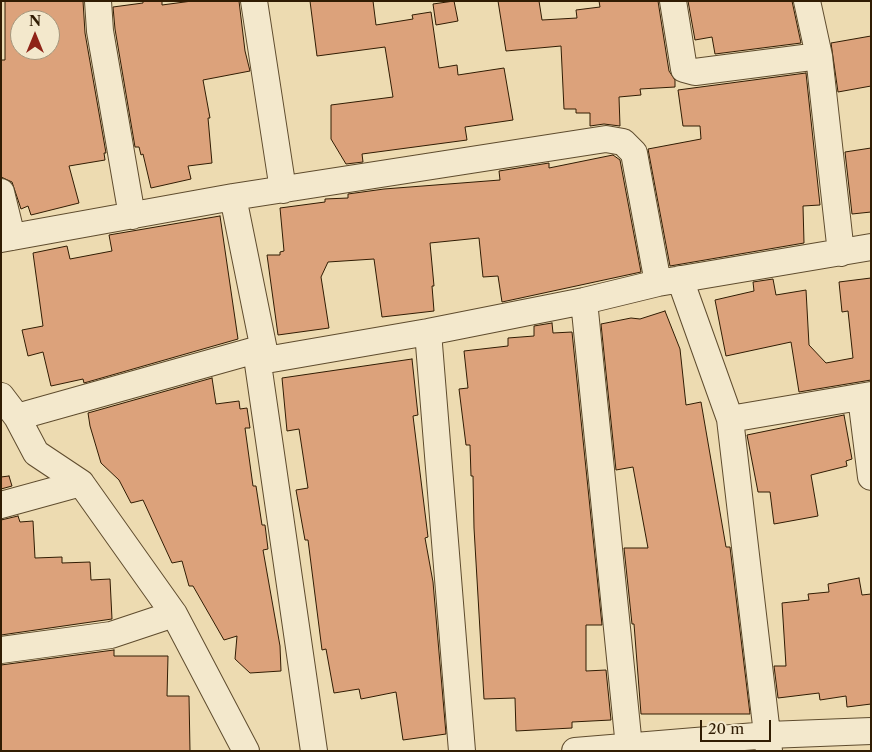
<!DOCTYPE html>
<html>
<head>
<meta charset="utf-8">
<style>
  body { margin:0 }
  #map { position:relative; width:872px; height:752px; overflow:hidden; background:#eddbb1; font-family:"Libre Caslon Text",serif }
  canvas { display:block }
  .frame { position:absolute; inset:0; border:2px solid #301c03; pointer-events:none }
  .north { position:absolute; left:10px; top:10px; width:50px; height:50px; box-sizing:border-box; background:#f3e8cc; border:1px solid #a5967c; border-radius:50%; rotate:0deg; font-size:14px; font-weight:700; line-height:20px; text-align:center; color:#301c03 }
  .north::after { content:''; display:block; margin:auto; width:18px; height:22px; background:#8f2418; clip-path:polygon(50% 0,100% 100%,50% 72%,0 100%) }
  .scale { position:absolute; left:700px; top:720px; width:71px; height:22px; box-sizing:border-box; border:2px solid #301c03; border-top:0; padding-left:6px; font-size:15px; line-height:18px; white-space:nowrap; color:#301c03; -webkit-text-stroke:4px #f3e8cc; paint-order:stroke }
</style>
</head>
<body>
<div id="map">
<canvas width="872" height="752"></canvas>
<div class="frame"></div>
<div class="north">N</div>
<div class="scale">20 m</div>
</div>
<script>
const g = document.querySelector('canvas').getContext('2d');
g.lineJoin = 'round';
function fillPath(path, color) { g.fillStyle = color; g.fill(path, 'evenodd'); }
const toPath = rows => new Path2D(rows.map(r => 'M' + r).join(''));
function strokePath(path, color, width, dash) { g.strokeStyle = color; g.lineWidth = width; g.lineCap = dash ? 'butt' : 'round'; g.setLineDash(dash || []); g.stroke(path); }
const building = toPath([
  [5,1,83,1,85,33,106,153,104,153,105,160,69,166,79,203,31,215,28,206,21,209,12,182,1,177,1,60,5,60,5,1],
  [20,20,50,20,50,50,20,50,20,20],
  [143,1,162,1,162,5,192,1,239,1,245,51,250,71,203,80,210,118,208,118,212,163,188,166,191,179,151,188,143,154,141,155,139,147,135,147,115,29,113,7,143,3,143,1],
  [310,1,373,1,376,25,413,19,412,15,431,12,439,68,457,65,458,75,504,68,513,120,465,127,467,140,362,154,363,162,346,164,331,139,331,105,393,97,385,47,317,56,310,1],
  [454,1,458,21,436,25,433,4,454,1],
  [498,1,539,1,542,20,577,18,576,10,600,7,599,1,658,1,669,71,675,80,675,87,640,89,641,95,619,97,620,126,604,124,590,126,590,113,576,113,576,109,564,109,561,46,506,51,498,1],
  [688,1,792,1,801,43,715,54,712,37,695,40,688,1],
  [871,36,871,86,838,92,831,43,871,36],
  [806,73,820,205,803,206,804,243,670,266,648,149,701,139,700,126,683,126,678,90,806,73],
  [871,148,871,212,852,214,845,152,871,148],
  [613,155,620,160,641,272,502,302,498,276,483,277,479,238,430,243,434,286,432,286,434,311,382,317,374,259,328,262,321,277,329,328,278,335,267,255,280,255,280,252,284,251,280,208,325,202,325,199,348,198,348,194,384,189,500,180,499,171,549,163,549,168,613,155],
  [220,216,238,339,84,383,83,379,51,386,43,352,28,356,22,330,43,326,33,253,67,246,70,259,112,251,109,235,220,216],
  [871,278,871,380,799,392,791,342,726,356,715,300,754,291,753,282,773,279,776,295,806,290,809,345,826,363,853,358,848,311,842,312,839,282,871,278],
  [665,311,680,349,686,405,701,402,726,547,730,547,750,714,641,714,634,624,632,624,624,548,648,548,633,467,616,470,601,324,631,318,640,319,665,311],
  [552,323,553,333,572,332,602,625,586,625,586,671,606,670,611,720,572,722,572,728,516,731,515,698,484,699,474,528,473,476,471,476,470,445,466,445,459,389,468,388,464,351,508,346,508,338,534,336,534,326,552,323],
  [412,359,418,415,413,416,428,537,425,538,433,582,446,734,403,740,396,692,361,699,359,689,334,693,326,649,322,650,308,540,305,540,296,490,308,488,299,429,287,431,282,378,412,359],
  [212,378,216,404,239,401,240,409,247,408,250,428,245,428,253,486,256,486,262,525,265,525,268,549,263,550,280,646,281,671,250,673,235,659,237,636,224,640,193,586,189,586,182,561,172,563,143,500,131,503,119,480,101,463,90,426,88,413,212,378],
  [844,415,852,459,846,461,847,466,811,475,818,516,774,524,770,492,758,492,747,435,844,415],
  [9,476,12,486,1,489,1,477,9,476],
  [18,516,20,522,33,521,35,558,62,557,62,563,90,562,91,580,110,579,112,619,1,635,1,520,18,516],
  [859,578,862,595,871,594,871,704,847,707,846,696,820,700,819,693,778,698,774,666,786,666,782,603,809,600,808,594,829,592,828,584,859,578],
  [114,650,114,656,168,656,167,696,189,696,190,751,1,751,1,665,114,650]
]);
const minor = toPath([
  [98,1,100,31,132,216],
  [254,1,283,190],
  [673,1,684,69,695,72,819,56],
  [807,1,819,56,841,253],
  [1,192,12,237],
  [233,197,266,360],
  [1,239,233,197,606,139,623,142,634,153,658,283],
  [680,279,730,419,769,751],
  [584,301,629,747],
  [428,332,462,751],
  [256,350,314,751],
  [1,396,17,417,36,453,81,483,174,614,246,751],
  [861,397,871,477],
  [17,417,256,350,266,360,428,332,584,301,658,283,871,247],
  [730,419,871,395],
  [1,505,81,483],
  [1,650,111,635,174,614],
  [575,751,768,735,871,731]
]);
fillPath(building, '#dca27b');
strokePath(building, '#301c03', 1);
strokePath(minor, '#5f4c2e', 28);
strokePath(minor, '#f3e8cc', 26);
</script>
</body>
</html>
